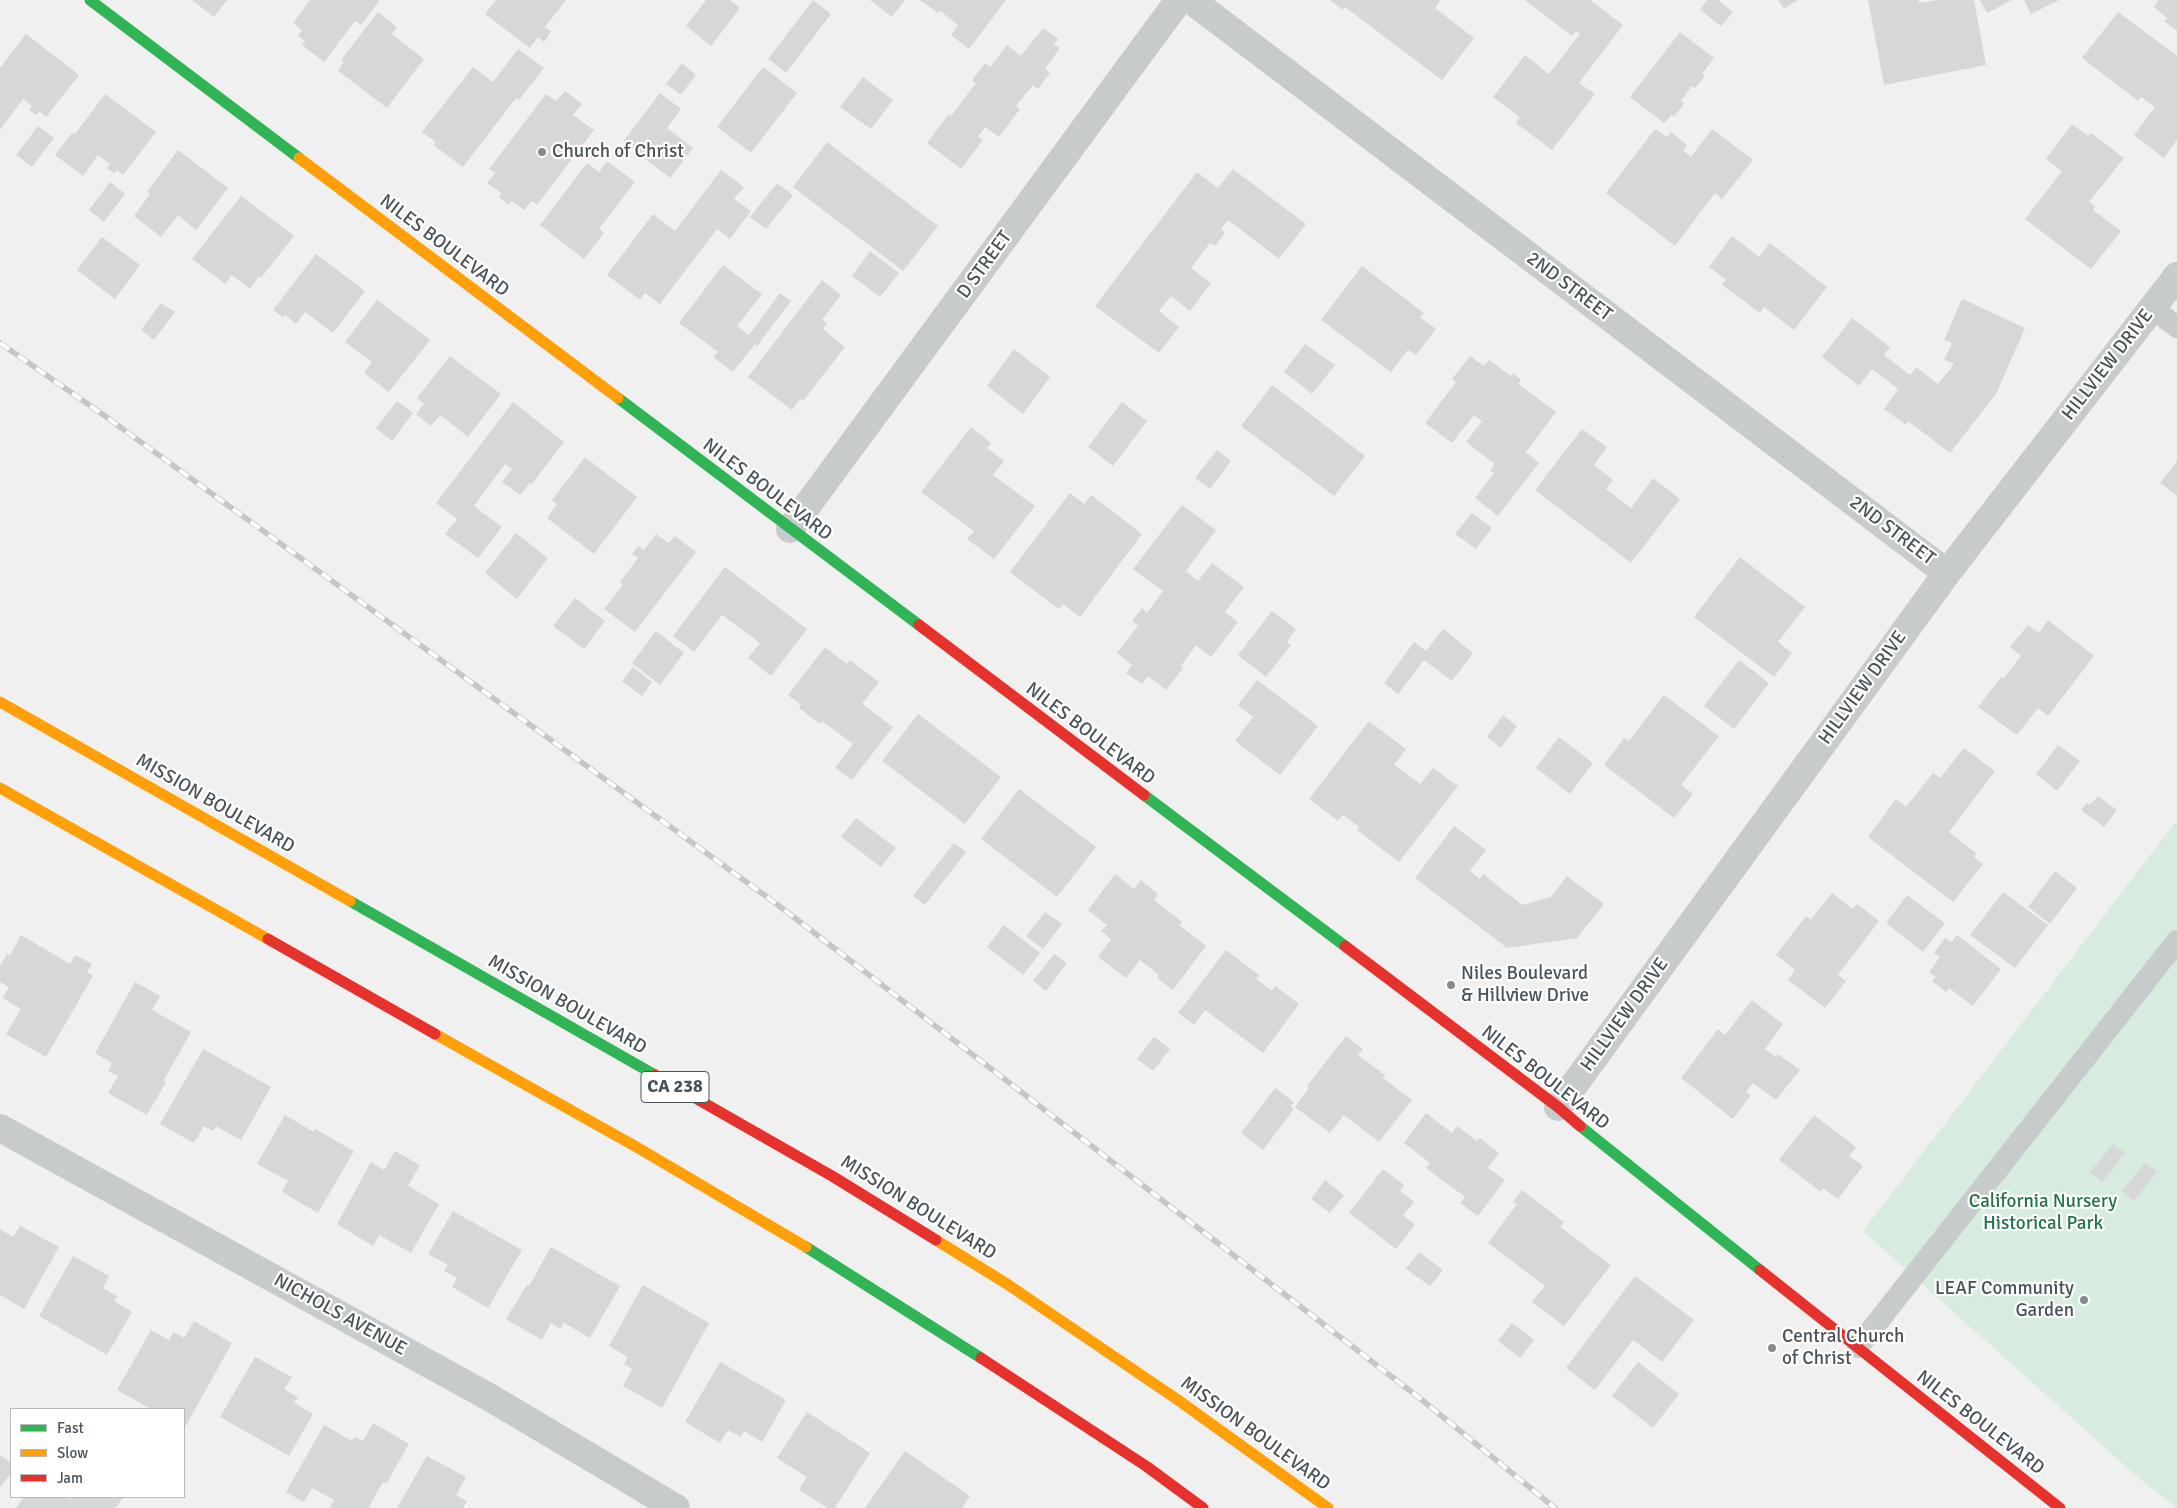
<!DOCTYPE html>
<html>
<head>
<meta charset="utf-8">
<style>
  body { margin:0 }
  #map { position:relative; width:2177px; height:1508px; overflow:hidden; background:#f0f0f0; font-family:Signika,sans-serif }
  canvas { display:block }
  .legend { position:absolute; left:10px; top:1408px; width:175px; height:90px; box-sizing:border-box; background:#fff; border:1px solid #b7babd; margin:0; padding:6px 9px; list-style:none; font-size:15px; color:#4a535a }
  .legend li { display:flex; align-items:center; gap:10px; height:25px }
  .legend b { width:25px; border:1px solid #b7babd }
</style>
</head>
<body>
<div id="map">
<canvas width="2177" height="1508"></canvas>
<ul class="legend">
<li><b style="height:6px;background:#30b455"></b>Fast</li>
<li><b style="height:6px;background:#ff9f0a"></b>Slow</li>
<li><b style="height:6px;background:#e5322d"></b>Jam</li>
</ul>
</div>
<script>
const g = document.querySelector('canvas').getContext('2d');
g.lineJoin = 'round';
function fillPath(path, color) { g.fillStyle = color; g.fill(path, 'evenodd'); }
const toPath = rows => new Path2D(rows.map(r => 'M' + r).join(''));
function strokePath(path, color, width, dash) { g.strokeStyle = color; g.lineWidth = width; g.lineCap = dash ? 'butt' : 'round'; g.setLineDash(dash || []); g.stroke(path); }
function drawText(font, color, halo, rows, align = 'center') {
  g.font = font + ' Signika,sans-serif'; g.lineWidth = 4.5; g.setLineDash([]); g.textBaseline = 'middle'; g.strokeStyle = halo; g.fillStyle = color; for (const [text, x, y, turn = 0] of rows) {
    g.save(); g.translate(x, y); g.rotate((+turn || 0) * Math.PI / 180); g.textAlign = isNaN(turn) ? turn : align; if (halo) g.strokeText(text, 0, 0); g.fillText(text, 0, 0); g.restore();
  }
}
const green = toPath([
  [2177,820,2177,1508,2141,1480,1863,1231]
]);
const building = toPath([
  [192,0,227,0,214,17],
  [310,0,380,0,361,25,355,21,324,62,302,45,305,41,298,36,302,30,293,23],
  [496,0,566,0,545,27,551,31,544,42,538,37,530,48,485,14],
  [706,0,730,0,740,8,711,46,686,26],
  [813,0,831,14,786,73,768,59],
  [870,0,905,0,892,17],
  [920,0,1006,0,969,49,951,35,958,25,940,11,938,13],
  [1330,0,1439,0,1440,1,1435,8,1474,38,1442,80,1345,7,1343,10],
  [1525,0,1590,0,1623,25,1579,83,1595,94,1552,150,1516,123,1520,117,1493,97,1525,55,1549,74,1580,34,1576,31,1572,36],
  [1707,0,1718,0,1733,12,1721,26,1700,10],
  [1778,0,1798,0,1784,9],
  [1868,0,1919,0,1919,3,1938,0,1974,0,1986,65,1884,85],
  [1980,0,2012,0,1987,13],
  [2024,0,2059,0,2031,14],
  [2159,0,2177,0,2177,31,2164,21,2167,18,2154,7],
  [378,12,397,27,392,34,424,59,387,108,338,71,344,62,341,60],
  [2118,12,2177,56,2177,140,2164,158,2134,135,2155,107,2141,97,2138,101,2082,58],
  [1043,28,1058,39,1054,44,1060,48,1045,69,1050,73,1038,89,1033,85,1016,106,1020,109,999,137,985,127,978,137,983,140,961,169,927,143,949,114,951,116,976,83,972,80,985,63,990,67,1007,45,1021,56],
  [1680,32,1714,58,1702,74,1705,76,1695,88,1692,86,1681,101,1684,104,1674,117,1672,115,1664,123,1630,97],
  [26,34,79,75,46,117,39,111,36,115,29,110,32,106,23,99,0,130,0,68],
  [518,49,544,68,519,100,516,98,463,167,433,145,436,142,422,132,473,67,493,82],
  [682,63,696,75,681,95,666,84],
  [763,67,797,93,751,153,717,127],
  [863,77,893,100,871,129,840,107],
  [565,91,582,104,573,115,594,130,537,205,532,201,524,210,512,201,509,205,499,197,501,193,487,183,495,173,489,169,546,94,556,101],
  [660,93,681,109,667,128,693,148,670,178,623,142],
  [105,94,156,132,123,175,117,170,114,173,107,168,110,164,98,155,83,176,55,155,72,133,75,134],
  [2072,124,2088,136,2091,133,2124,158,2089,202,2095,207,2093,210,2121,231,2091,269,2025,219,2062,171,2046,159],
  [38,126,54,138,32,167,16,155],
  [1655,129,1667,137,1671,132,1687,145,1683,150,1691,157,1712,129,1753,160,1722,199,1715,193,1675,246,1606,193],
  [827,142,938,226,903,271,793,187],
  [178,150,228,188,196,230,178,215,161,237,134,216,150,194,147,192],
  [607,161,635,182,599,229,604,233,584,259,540,225,587,163,599,172],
  [1233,169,1306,224,1279,259,1228,220,1221,229,1225,233,1215,246,1210,243,1191,268,1211,283,1190,311,1171,296,1159,311,1179,327,1159,353,1095,306,1197,172,1218,188],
  [721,170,744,187,734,199,751,211,730,239,717,229,660,304,645,293,640,300,607,275,653,214,675,231],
  [110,182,125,194,104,222,89,210],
  [777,183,793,195,766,229,750,217],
  [241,196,294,236,261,278,259,276,250,289,232,275,225,284,192,259],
  [1732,236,1759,257,1770,243,1827,287,1794,330,1764,307,1760,313,1722,285,1726,280,1709,267],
  [102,237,140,265,115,299,77,270],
  [870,251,899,273,880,297,852,276],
  [316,254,365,291,333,333,305,312,296,324,285,315,283,317,273,310],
  [723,265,762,294,737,326,749,335,780,293,791,301,757,346,755,344,733,372,713,357,718,352,679,323],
  [1362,266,1424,313,1420,317,1436,329,1416,355,1408,350,1391,372,1321,320],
  [822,280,841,295,822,320,827,324,823,329,845,347,803,401,801,398,792,410,748,377],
  [1962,299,2025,328,1996,394,1950,453,1908,421,1906,425,1884,409,1898,389,1872,369,1859,386,1822,357,1852,318,1890,347,1884,355,1910,375,1916,367,1938,384,1954,364,1944,360,1952,343,1944,340],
  [377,300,430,340,389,392,364,373,372,362,345,342],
  [161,303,175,312,154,340,141,330],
  [1305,344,1335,365,1312,394,1284,372],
  [1014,349,1050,377,1023,414,987,386],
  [450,356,501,394,468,437,440,415,431,426,416,414,424,404,417,398],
  [1470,356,1484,366,1489,360,1511,376,1513,373,1521,380,1518,384,1556,412,1526,452,1539,463,1498,516,1475,498,1494,473,1490,471,1495,464,1466,442,1482,421,1474,415,1452,443,1425,423,1456,382,1452,379],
  [1272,385,1365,456,1334,496,1241,426],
  [397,401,413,413,392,441,376,428],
  [513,402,564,442,532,484,530,483,520,495,502,482,512,469,505,464,474,506,502,527,478,558,445,534,457,519,436,503],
  [1122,402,1147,421,1113,466,1088,447],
  [971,427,991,443,987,448,1004,461,993,475,1035,506,994,559,967,539,974,531,921,492],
  [1582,429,1607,447,1594,465,1613,480,1606,489,1631,508,1653,478,1680,499,1631,563,1535,490],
  [1217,450,1231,461,1210,489,1195,478],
  [585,457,637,497,594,554,547,518,557,504,552,500],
  [2177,461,2177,496,2160,483],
  [1070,493,1084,504,1091,495,1142,534,1080,617,1063,604,1059,609,1010,572],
  [1182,505,1216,530,1186,571,1198,581,1212,563,1244,587,1225,612,1238,622,1211,657,1196,645,1181,666,1183,668,1166,690,1148,676,1142,684,1126,673,1132,665,1117,653,1138,626,1132,621,1142,608,1147,613,1163,591,1133,569],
  [1472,513,1492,528,1476,549,1455,534],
  [516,533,548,558,517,599,485,573],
  [656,534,669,543,675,536,696,552,635,632,604,609,623,585,620,582,638,558,632,554,638,546,644,550],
  [1740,557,1805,607,1778,642,1792,653,1774,677,1694,617],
  [725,567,807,629,771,676,748,658,760,643,722,615,694,652,673,636],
  [575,598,605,621,584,649,553,626],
  [1272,611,1296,629,1287,642,1291,645,1266,677,1238,655],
  [2048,620,2094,656,2048,716,2038,708,2017,735,1978,707,2001,677,2003,679,2021,656,2010,647,2028,625,2039,633],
  [1443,629,1473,653,1452,681,1424,660,1398,694,1384,683,1414,642,1426,651],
  [656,631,684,653,660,685,632,663],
  [825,647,847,664,850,660,879,682,862,704,893,727,852,780,835,768,853,744,822,721,820,724,799,708,801,705,788,695],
  [1739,660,1769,683,1734,729,1704,706],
  [633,667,652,682,642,696,622,681],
  [1257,680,1318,726,1280,775,1235,741,1253,717,1238,705],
  [1664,695,1719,736,1681,785,1693,794,1674,818,1604,765,1624,738,1629,741],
  [918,714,1001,777,965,824,882,761],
  [1503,715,1517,726,1501,748,1487,737],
  [1369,721,1406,749,1394,765,1420,784,1433,768,1458,786,1399,862,1357,830,1359,827,1343,815,1338,821,1309,799],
  [1559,737,1593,763,1570,794,1536,768],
  [2058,745,2080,761,2057,791,2036,774],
  [1964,748,1995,771,1949,832,1976,853,1974,857,1983,864,1953,902,1868,837,1896,799,1906,807,1933,773,1940,778],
  [1019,789,1096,847,1057,897,981,839],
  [2098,796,2117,810,2104,827,2081,810,2087,803,2090,805],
  [856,818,896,848,881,867,841,837],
  [1454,826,1486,850,1470,871,1480,879,1483,874,1522,905,1551,897,1567,876,1604,904,1577,938,1507,948,1415,878],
  [954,843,966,852,925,905,913,896],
  [2055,871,2077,888,2050,924,2028,907],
  [1115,874,1134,889,1141,880,1158,894,1154,900,1182,922,1179,925,1206,946,1173,990,1157,978,1159,975,1140,960,1126,978,1098,957,1111,939,1101,931,1107,925,1088,910],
  [2003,892,2048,925,2015,968,1970,935],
  [1832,893,1853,909,1857,904,1879,921,1838,975,1846,981,1825,1008,1788,980,1795,970,1776,955,1806,916,1811,920],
  [1907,895,1945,923,1923,952,1886,923],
  [1045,912,1062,924,1043,949,1026,936],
  [1004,925,1040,953,1023,975,987,947],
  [21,935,70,964,75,955,92,964,87,972,93,976,46,1057,6,1034,21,1009,3,998,9,987,0,982,0,966,7,954,10,956],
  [1957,935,2001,969,1973,1006,1949,988,1946,992,1932,981,1936,977,1929,972,1940,957,1934,953,1945,938,1952,942],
  [1226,950,1259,975,1256,979,1272,991,1275,986,1299,1004,1263,1053,1205,1010,1194,1025,1178,1013],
  [1054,954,1067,963,1046,991,1033,981],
  [135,982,160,996,152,1010,191,1032,164,1080,166,1082,147,1115,108,1093,118,1076,108,1071,112,1063,95,1053],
  [1752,1000,1783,1024,1765,1049,1776,1057,1778,1054,1800,1070,1776,1100,1753,1083,1746,1092,1751,1095,1733,1119,1681,1078,1718,1029,1725,1035],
  [1346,1036,1363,1049,1358,1055,1385,1075,1383,1078,1412,1100,1379,1142,1344,1115,1330,1133,1295,1107,1309,1088,1307,1086],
  [1154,1037,1170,1049,1153,1071,1137,1059],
  [203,1049,271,1087,241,1140,216,1126,213,1131,204,1126,194,1143,160,1124],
  [1275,1088,1294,1102,1291,1106,1294,1109,1263,1150,1241,1133],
  [1426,1113,1452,1133,1457,1126,1477,1141,1480,1138,1499,1153,1488,1168,1505,1180,1478,1216,1460,1203,1465,1197,1426,1168,1430,1163,1404,1143],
  [285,1115,314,1132,315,1129,354,1151,318,1213,282,1192,288,1181,257,1164],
  [1814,1115,1856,1147,1849,1156,1863,1166,1838,1199,1823,1188,1821,1192,1779,1160],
  [2113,1144,2125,1153,2102,1182,2090,1172],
  [395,1151,420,1165,408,1186,439,1204,411,1253,379,1235,373,1246,337,1224,371,1162,384,1170],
  [2145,1163,2157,1172,2134,1201,2122,1191],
  [1383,1169,1404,1185,1400,1191,1414,1202,1403,1215,1415,1225,1396,1249,1349,1213],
  [1325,1180,1344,1195,1330,1213,1311,1199],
  [1522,1190,1564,1222,1560,1227,1611,1265,1564,1326,1532,1302,1545,1286,1488,1243,1517,1204,1513,1202],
  [453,1211,522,1250,488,1308,452,1287,457,1278,444,1271,448,1265,428,1254],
  [20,1226,59,1247,24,1309,0,1295,0,1229,13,1237],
  [551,1247,620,1286,590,1338,564,1323,560,1329,551,1323,542,1340,506,1319,527,1285,529,1286],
  [1419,1252,1443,1270,1430,1286,1406,1269],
  [73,1256,109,1276,103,1288,117,1296,114,1301,132,1312,107,1355,39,1316],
  [1635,1276,1694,1320,1662,1362,1633,1340,1595,1390,1566,1368],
  [643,1285,709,1323,662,1408,623,1386,632,1369,624,1364,628,1357,609,1346],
  [194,1321,232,1343,184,1429,184,1409,151,1409,117,1390,151,1330,169,1340,173,1332,184,1338],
  [1512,1323,1534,1340,1520,1358,1498,1341],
  [255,1357,292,1377,284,1389,298,1397,294,1403,313,1414,289,1456,220,1417],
  [720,1362,786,1400,762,1442,744,1431,741,1437,728,1430,720,1443,685,1422],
  [1638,1362,1679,1394,1653,1428,1612,1396],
  [807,1412,870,1453,835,1508,828,1508,799,1490,807,1477,777,1458],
  [373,1423,409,1444,386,1484,383,1482,369,1507,372,1508,330,1508,334,1500,312,1488,304,1502,286,1492,324,1425,352,1441,355,1437,363,1441],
  [905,1451,970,1496,962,1508,865,1508],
  [0,1455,11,1463,11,1473,0,1488],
  [427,1456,466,1477,456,1495,467,1501,463,1508,397,1508],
  [24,1497,68,1497,71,1499,74,1497,124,1497,115,1508,16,1508]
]);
const lane = toPath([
  [2152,308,2177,327],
  [1858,1347,2177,941]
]);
const street = toPath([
  [1191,0,1947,573],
  [790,529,1179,0],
  [1558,1107,1947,573,2177,276],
  [0,1128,489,1397,676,1508]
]);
const fast = toPath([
  [90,0,299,158],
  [618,398,919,625],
  [1144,795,1345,946],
  [350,901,655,1075],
  [1580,1126,1760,1270],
  [806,1247,981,1358]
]);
const slow = toPath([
  [299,158,618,398],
  [0,702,350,901],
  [0,788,268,939],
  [435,1034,640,1149,806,1247],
  [936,1240,1007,1284,1178,1400,1328,1508]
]);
const jam = toPath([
  [919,625,1144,795],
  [268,939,435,1034],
  [1345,946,1558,1107,1580,1126],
  [655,1075,832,1176,936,1240],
  [1760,1270,2060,1508],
  [981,1358,1146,1466,1203,1508]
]);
const rail = toPath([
  [0,343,105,416,778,905,1422,1400,1555,1508]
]);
const markers = [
  [542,152,5,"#848a8e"],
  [1451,985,5,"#848a8e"],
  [2084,1300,5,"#848a8e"],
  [1772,1348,5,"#848a8e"]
];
const shields = [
  [675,1087,68]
];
const shieldNames = [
  ["CA 238",675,1087]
];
const poiNames = [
  ["Church of Christ",552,152],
  ["Niles Boulevard",1461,974],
  ["& Hillview Drive",1461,996],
  ["LEAF Community",2074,1289,"right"],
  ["Garden",2074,1311,"right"],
  ["Central Church",1782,1337],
  ["of Christ",1782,1359]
];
const streetNames = [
  ["NILES BOULEVARD",444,246,37],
  ["D STREET",985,265,-54],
  ["2ND STREET",1569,287,37],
  ["HILLVIEW DRIVE",2108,365,-52],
  ["NILES BOULEVARD",767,490,37],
  ["2ND STREET",1892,531,37],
  ["HILLVIEW DRIVE",1863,688,-54],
  ["NILES BOULEVARD",1090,734,37],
  ["MISSION BOULEVARD",215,804,30],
  ["MISSION BOULEVARD",567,1005,30],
  ["HILLVIEW DRIVE",1625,1015,-54],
  ["NILES BOULEVARD",1545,1078,38],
  ["MISSION BOULEVARD",918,1208,32],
  ["NICHOLS AVENUE",340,1315,29],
  ["NILES BOULEVARD",1980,1423,38],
  ["MISSION BOULEVARD",1255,1434,36]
];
const parkNames = [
  ["California Nursery",2043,1202],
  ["Historical Park",2043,1224]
];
fillPath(green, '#d7ecdf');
fillPath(building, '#d6d7d8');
strokePath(lane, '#c8cbcc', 22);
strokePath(street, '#c8cbcc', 28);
strokePath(fast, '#30b455', 11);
strokePath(slow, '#ff9f0a', 11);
strokePath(jam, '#e5322d', 11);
strokePath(rail, '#c4c6c7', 5.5);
strokePath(rail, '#fff', 4, [11]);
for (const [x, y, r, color] of markers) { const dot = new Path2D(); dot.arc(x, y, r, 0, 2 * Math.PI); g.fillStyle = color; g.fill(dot); strokePath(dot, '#fff', 2); }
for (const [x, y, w] of shields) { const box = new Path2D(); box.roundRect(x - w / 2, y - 15.5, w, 31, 4); g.fillStyle = '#fff'; g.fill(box); strokePath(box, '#4a535a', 1); }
drawText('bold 18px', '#4a535a', null, shieldNames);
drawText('19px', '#4a535a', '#fff', poiNames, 'left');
drawText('19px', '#4a535a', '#fff', streetNames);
drawText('19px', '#237349', '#fff', parkNames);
</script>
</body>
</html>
